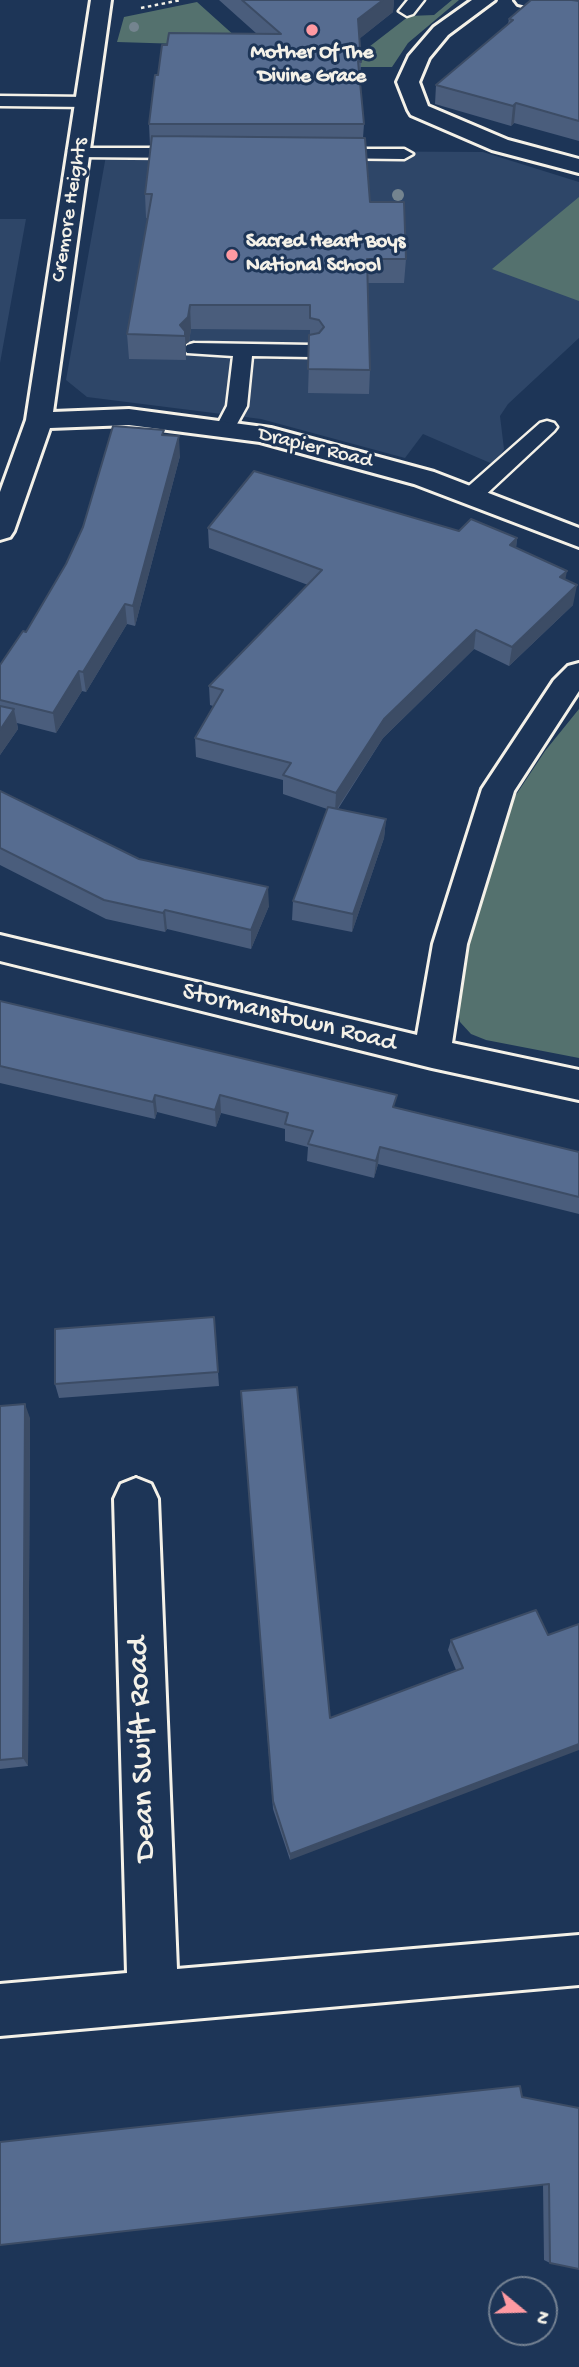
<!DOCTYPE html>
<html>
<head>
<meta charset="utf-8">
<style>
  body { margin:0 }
  #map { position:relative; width:579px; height:2367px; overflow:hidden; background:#1d3557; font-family:"Gochi Hand",sans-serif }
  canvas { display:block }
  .north { position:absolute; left:488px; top:2276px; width:70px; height:70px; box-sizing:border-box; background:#1d3557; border:2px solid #738091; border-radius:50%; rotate:109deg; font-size:19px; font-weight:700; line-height:28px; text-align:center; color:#f4f1e8 }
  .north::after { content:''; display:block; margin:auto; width:24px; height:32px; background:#ff9aa2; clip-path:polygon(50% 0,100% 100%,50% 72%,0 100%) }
</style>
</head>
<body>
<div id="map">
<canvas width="579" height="2367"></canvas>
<div class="north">N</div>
</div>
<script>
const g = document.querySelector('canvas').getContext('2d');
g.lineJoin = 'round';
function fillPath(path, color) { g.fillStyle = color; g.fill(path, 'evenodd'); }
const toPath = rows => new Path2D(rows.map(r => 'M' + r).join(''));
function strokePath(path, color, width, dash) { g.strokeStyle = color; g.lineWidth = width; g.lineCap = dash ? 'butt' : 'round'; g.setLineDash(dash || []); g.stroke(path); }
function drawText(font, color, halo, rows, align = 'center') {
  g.font = font + ' "Gochi Hand",sans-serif'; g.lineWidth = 6; g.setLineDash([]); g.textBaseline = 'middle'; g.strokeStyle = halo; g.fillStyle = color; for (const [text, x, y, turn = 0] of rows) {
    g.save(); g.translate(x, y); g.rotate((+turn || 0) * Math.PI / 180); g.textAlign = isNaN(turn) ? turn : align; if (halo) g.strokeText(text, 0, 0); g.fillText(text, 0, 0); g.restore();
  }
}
const built = toPath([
  [107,150,483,152,579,182,579,338,508,404,500,416,504,449,495,465,423,434,405,458,261,419,87,397,66,380],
  [0,219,26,219,0,363]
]);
const green = toPath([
  [452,0,459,0,408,43,392,67,343,67,409,16,434,15],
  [197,2,246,46,117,42,124,17],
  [579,197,579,301,492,269],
  [579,709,579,1058,486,1040,471,1034,460,1022,456,1004,463,938,482,868,510,804,545,751]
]);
const path = toPath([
  [141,8,181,0]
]);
const lane = toPath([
  [408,0,424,0,413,14,407,16,399,11,408,0],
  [0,96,87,97,95,102,87,107,0,106,0,96],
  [80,148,190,148,199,153,190,158,74,157,71,153,80,148],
  [327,149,404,149,413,154,404,159,321,158,318,154,327,149],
  [194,343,311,345,318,347,321,351,318,355,311,357,252,356,247,406,232,433,225,435,218,433,215,429,227,406,233,356,187,353,184,349,187,345,194,343],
  [547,421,554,423,557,427,554,431,479,501,463,501,460,496,463,491,540,423,547,421]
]);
const street = toPath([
  [91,0,111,0,53,412,129,409,271,428,434,472,579,528,579,547,414,484,260,442,129,425,50,428,14,531,10,537,0,540,0,492,26,420,91,0],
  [472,0,495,0,448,35,429,58,419,82,428,106,508,140,579,159,579,173,492,150,411,115,408,110,397,82,409,56,434,27,472,0],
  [515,0,550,0,579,7,579,19,518,4,515,0],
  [579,663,579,691,514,791,467,944,452,1043,579,1070,579,1100,432,1068,0,961,0,935,417,1035,433,944,482,789,554,680,568,666,579,663],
  [136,1478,151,1484,158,1499,177,1969,579,1935,579,1985,0,2036,0,1984,127,1973,114,1499,121,1484,136,1478]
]);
const trees = [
  [134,27,5],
  [398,195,6]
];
const wall = toPath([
  [219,0,394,0,393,12,360,38,361,62,360,83,364,124,363,138,370,202,406,259,404,283,368,283,370,370,369,394,308,393,310,330,191,329,189,342,186,344,186,360,129,359,127,334,148,218,146,218,145,194,150,146,149,124,167,45,257,34],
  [531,0,579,0,579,141,514,123,511,126,435,104,436,85,508,24,509,19],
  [164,435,180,456,135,626,127,624,86,692,82,691,56,733,17,723,18,729,0,755,0,665,26,632],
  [208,528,459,531,517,538,516,548,565,580,573,605,509,666,474,649,383,738,338,809,386,819,384,838,352,932,292,920,293,901,327,809,283,794,283,780,196,757,195,738,213,706,210,705,209,686,308,585,209,548],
  [0,791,139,859,269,906,251,949,167,929,165,932,106,919,0,865],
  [0,1001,395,1107,579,1152,579,1214,378,1164,374,1178,307,1161,308,1147,285,1141,285,1129,221,1113,216,1127,157,1112,155,1119,0,1083],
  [214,1317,219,1386,59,1398,55,1384],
  [241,1391,330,1718,456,1670,448,1650,451,1640,536,1610,290,1860,273,1809],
  [0,1406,30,1418,28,1766,0,1769],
  [522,2097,579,2108,550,2263,544,2260,543,2185]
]);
const shadedWall = toPath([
  [383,0,394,0,393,12,358,40,358,19],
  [516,103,514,123,511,126,513,106],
  [190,305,191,329,189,342,186,344,186,360,185,336,180,325],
  [179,436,180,456,135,626,133,606],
  [517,538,515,558,510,545],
  [567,571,563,591,560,577],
  [577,585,573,605,509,666,512,647],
  [125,604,127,624,86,692,83,672],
  [476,630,474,649,383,738,335,812,336,793,384,719],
  [79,671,82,691,56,733,53,713],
  [14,709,18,729,0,755,0,730],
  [386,819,384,838,352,932,353,914],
  [268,887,269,906,251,949,251,930],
  [165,910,167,929,165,932,163,913],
  [155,1095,157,1112,155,1119,153,1102],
  [220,1095,221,1113,216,1127,215,1110],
  [380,1147,378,1164,374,1178,376,1161],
  [25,1404,30,1418,28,1766,23,1758],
  [579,1744,579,1750,290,1860,290,1854]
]);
const building = toPath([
  [242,0,383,0,358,19,361,62,358,61,364,124,149,124,155,75,158,75,162,45,167,45,169,33,281,34,242,0],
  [531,0,572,0,579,1,579,121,516,103,513,106,436,85,513,20,509,19,531,0],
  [152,136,365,138,370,202,404,202,406,259,367,259,370,370,308,369,309,335,319,333,324,327,319,320,310,318,310,305,190,305,188,317,180,325,185,331,185,336,127,334,152,194,145,194,152,136],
  [113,426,164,430,162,435,179,436,133,606,125,604,83,672,79,671,53,713,0,700,0,665,23,631,26,632,66,564,83,527,113,426],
  [254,471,459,531,471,519,517,538,510,545,567,571,560,577,577,585,512,647,476,630,384,719,336,793,283,775,291,763,195,738,223,690,209,686,322,570,208,528,254,471],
  [0,706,14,709,0,730,0,706],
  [0,791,139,859,268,887,251,930,165,910,163,913,104,900,0,848,0,791],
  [328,807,386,819,353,914,293,901,328,807],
  [0,1001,397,1095,393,1107,579,1152,579,1197,380,1147,376,1161,308,1144,313,1131,285,1124,288,1113,220,1095,215,1110,155,1095,153,1102,0,1066,0,1001],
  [214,1317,218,1372,55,1384,55,1329,214,1317],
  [297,1387,330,1718,463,1668,451,1640,536,1610,548,1635,579,1624,579,1744,290,1854,273,1801,241,1391,297,1387],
  [25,1404,23,1758,0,1760,0,1406,25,1404],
  [520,2086,522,2097,579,2108,579,2269,550,2263,549,2184,0,2245,0,2142,520,2086]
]);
const markers = [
  [312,30,7,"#ff9aa2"],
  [232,255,7,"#ff9aa2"]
];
const farPoinames = [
  ["Mother Of The",312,54],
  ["Divine Grace",312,78],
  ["Sacred Heart Boys",246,243,"left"],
  ["National School",246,267,"left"]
];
const farStreetnames = [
  ["Cremore Heights",71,210,-81],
  ["Drapier Road",315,449,14]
];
const streetNames = [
  ["Stormanstown Road",289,1019,14]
];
const nearStreetnames = [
  ["Dean Swift Road",144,1749,-92]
];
fillPath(built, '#2e4668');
fillPath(green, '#54716e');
strokePath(lane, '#f4f1e8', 5);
strokePath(street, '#f4f1e8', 6);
strokePath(path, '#f4f1e8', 2.5, [3.5, 3.5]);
fillPath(lane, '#1d3557');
fillPath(street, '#1d3557');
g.fillStyle = '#74848f';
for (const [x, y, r] of trees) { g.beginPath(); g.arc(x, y, r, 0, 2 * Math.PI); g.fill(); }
fillPath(wall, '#4a5d7c');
fillPath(shadedWall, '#3c4c65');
fillPath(building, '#566c90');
strokePath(building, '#3c4c65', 2);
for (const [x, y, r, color] of markers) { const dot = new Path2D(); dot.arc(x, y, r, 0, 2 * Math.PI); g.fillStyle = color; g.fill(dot); strokePath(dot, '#1d3557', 2.5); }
drawText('bold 21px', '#f4f1e8', '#1d3557', farPoinames);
drawText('21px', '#f4f1e8', '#1d3557', farStreetnames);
drawText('26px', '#f4f1e8', '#1d3557', streetNames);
drawText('32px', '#f4f1e8', '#1d3557', nearStreetnames);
</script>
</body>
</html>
